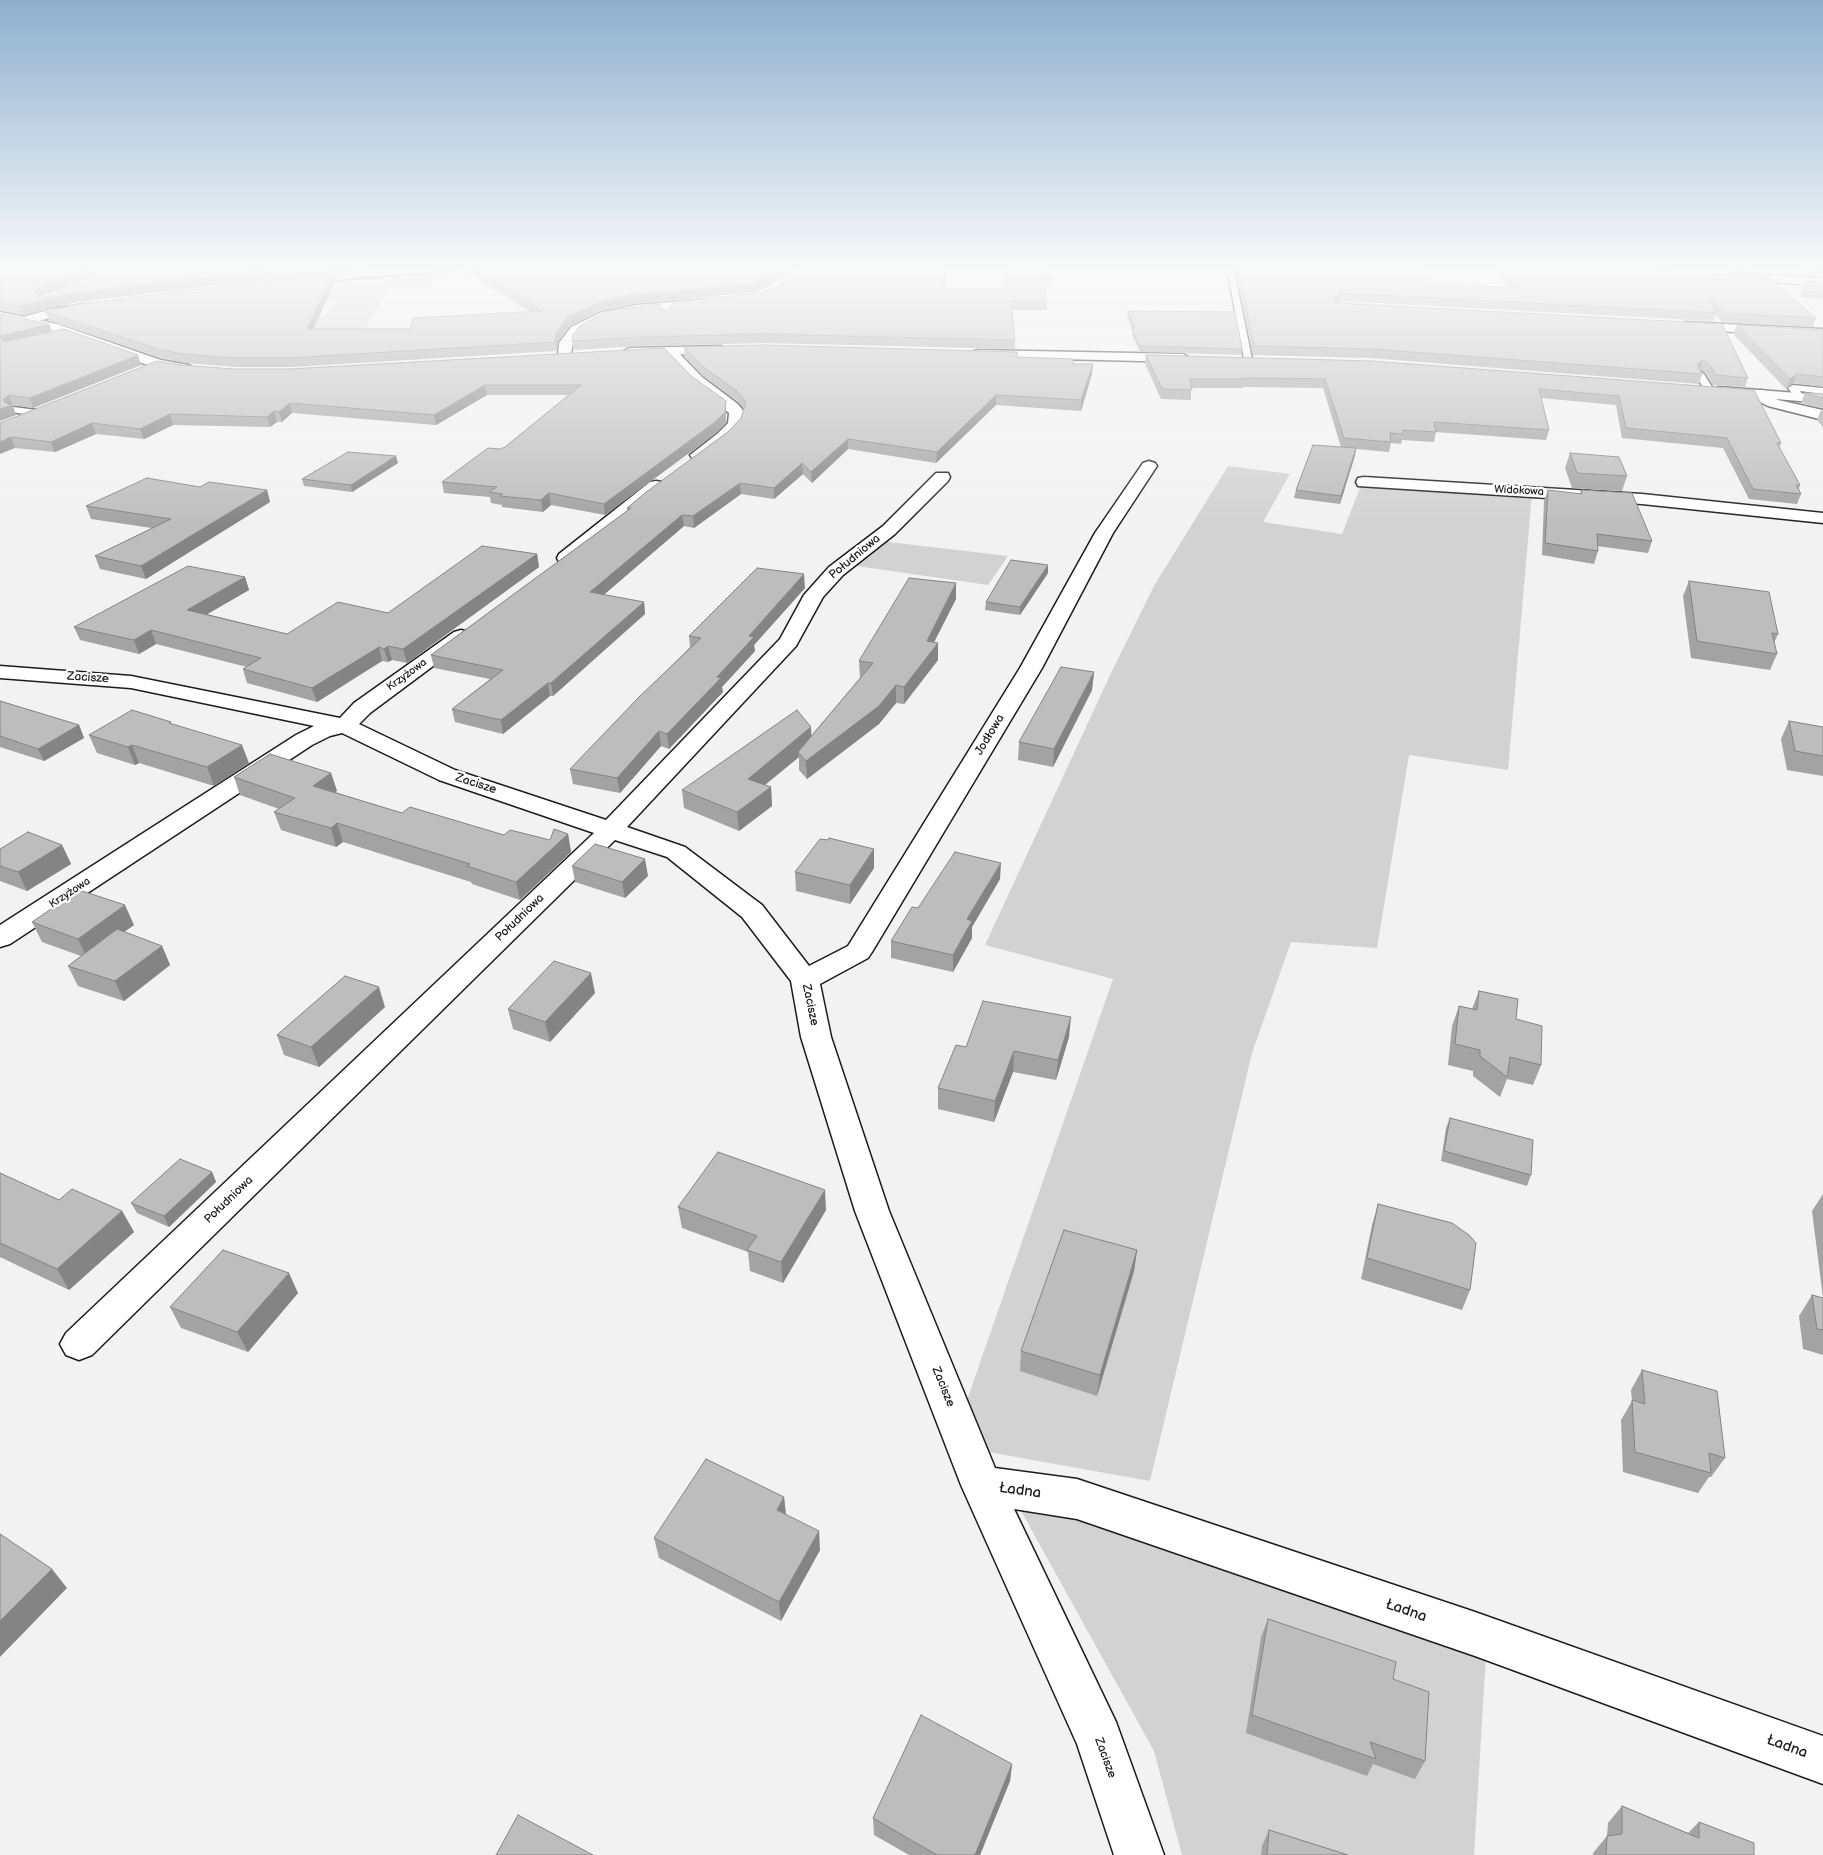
<!DOCTYPE html>
<html>
<head>
<meta charset="utf-8">
<style>
  body { margin:0 }
  canvas { display:block; background:#f2f2f2 }
</style>
</head>
<body>
<canvas width="1823" height="1855"></canvas>
<script>
const g = document.querySelector('canvas').getContext('2d');
g.lineJoin = 'round';
function fillPath(path, color) { g.fillStyle = color; g.fill(path, 'evenodd'); }
const toPath = rows => new Path2D(rows.map(r => 'M' + r).join(''));
function strokePath(path, color, width, dash) { g.strokeStyle = color; g.lineWidth = width; g.lineCap = dash ? 'butt' : 'round'; g.setLineDash(dash || []); g.stroke(path); }
function drawText(font, color, halo, rows, align = 'center') {
  g.font = font + ' "Balsamiq Sans",sans-serif'; g.lineWidth = 4.5; g.setLineDash([]); g.textBaseline = 'middle'; g.strokeStyle = halo; g.fillStyle = color; for (const [text, x, y, turn = 0] of rows) {
    g.save(); g.translate(x, y); g.rotate((+turn || 0) * Math.PI / 180); g.textAlign = isNaN(turn) ? turn : align; if (halo) g.strokeText(text, 0, 0); g.fillText(text, 0, 0); g.restore();
  }
}
const green = toPath([
  [437,273,430,286,389,287,363,333,265,347,266,320,325,316,336,301,289,302,305,285,363,278],
  [1228,466,1290,474,1263,522,1342,534,1361,485,1532,494,1508,770,1409,755,1377,948,1291,942,1252,1053,1150,1481,988,1452,964,1409,1113,979,985,945,1112,671,1154,586],
  [880,541,1008,556,988,585,850,565],
  [1020,1509,1066,1515,1486,1655,1474,1855,1182,1855,1154,1751]
]);
const stream = toPath([
  [461,267,476,267,441,272,439,271,461,267]
]);
const lane = toPath([
  [1227,268,1234,270,1252,359,1248,362,1244,359,1227,268],
  [1700,371,1704,374,1714,390,1712,392,1709,393,1704,390,1696,374,1700,371],
  [1793,385,1823,388,1823,394,1800,391,1804,397,1799,400,1796,399,1788,388,1793,385],
  [14,407,37,410,42,413,37,416,11,412,9,410,14,407]
]);
const street = toPath([
  [407,267,460,267,454,270,297,283,291,279,297,275,407,267],
  [1733,273,1823,278,1823,286,1729,279,1727,277,1729,275,1733,273],
  [708,299,714,303,712,306,637,313,610,318,581,333,573,343,570,359,560,359,558,356,559,343,571,327,602,312,637,305,708,299],
  [84,304,88,305,90,308,88,311,57,316,24,325,18,321,19,318,52,309,84,304],
  [1686,322,1823,329,1823,337,1681,329,1680,326,1686,322],
  [669,347,674,348,702,377,738,404,745,413,740,427,729,440,704,458,698,460,692,458,690,455,717,434,728,423,729,413,692,383,664,354,662,351,664,348,669,347],
  [1762,390,1767,391,1771,396,1778,400,1823,410,1823,420,1768,406,1760,402,1755,394,1757,391,1762,390],
  [1149,461,1155,463,1157,466,1113,533,1042,668,872,952,868,958,820,984,831,1037,889,1211,995,1468,1077,1479,1475,1612,1823,1736,1823,1784,1475,1656,1077,1519,1014,1509,1116,1722,1164,1855,1114,1855,1077,1744,961,1485,855,1211,801,1037,791,981,742,917,667,857,615,840,92,1355,79,1360,66,1355,60,1344,66,1333,594,833,439,780,342,733,330,736,312,745,10,944,0,947,0,925,296,735,314,726,131,688,0,678,0,666,131,676,340,718,354,703,454,632,461,630,468,632,471,636,468,640,370,713,359,724,455,770,606,820,780,639,804,595,829,567,883,526,936,473,948,473,950,477,948,481,895,534,843,575,823,597,796,646,627,827,685,847,762,905,809,966,848,946,1020,668,1095,533,1143,463,1149,461],
  [1364,477,1642,494,1823,513,1823,523,1642,504,1358,486,1356,482,1358,478,1364,477],
  [656,481,662,482,664,486,662,490,573,562,566,564,559,562,557,558,559,554,650,482,656,481]
]);
const primary = toPath([
  [0,312,57,324,161,360,189,365,196,369,189,373,153,367,49,330,0,320,0,312],
  [721,346,728,350,726,353,629,356,622,352,629,348,721,346],
  [979,350,1183,354,1190,358,1183,362,974,357,972,354,974,351,979,350],
  [1720,387,1823,395,1823,403,1715,394,1713,391,1715,388,1720,387]
]);
const wall = toPath([
  [0,267,120,267,40,297,46,297,127,267,358,267,358,268,76,302,23,315,0,310],
  [461,267,795,267,770,285,755,292,637,303,601,310,570,326,558,342,556,351,292,367,236,367,185,363,162,358,50,321,46,312,334,272,336,280,313,329,410,329,530,312,461,268],
  [804,267,948,267,944,289,1005,289,1005,267,1051,277,1050,286,1044,285,1047,301,1047,310,1012,310,1015,340,1015,349,764,343,641,346,574,350,572,341,661,308,666,310,761,293,780,286],
  [1237,267,1419,267,1426,283,1509,288,1493,267,1596,267,1816,318,1813,327,1722,322,1715,315,1713,321,1340,301,1337,303,1722,324,1748,378,1745,387,1713,385,1706,373,1700,369,1702,374,1699,384,1370,358,1253,355,1236,271],
  [1645,267,1753,267,1751,272],
  [1804,267,1823,267,1823,277,1803,275],
  [1804,281,1823,282,1823,299,1801,297,1802,287],
  [1128,311,1242,349,1241,355,1140,352,1132,335,1132,329,1127,317],
  [0,314,49,324,52,332,141,365,33,408,13,405,12,406,16,415,0,421],
  [1737,325,1823,330,1823,387,1793,383,1786,389,1733,334],
  [684,347,1017,357,1073,364,1092,374,1081,411,996,405,936,463,848,449,812,483,803,474,774,499,741,494,694,528,684,526,603,595,644,602,645,614,553,696,550,696,503,734,455,722,452,709,490,679,434,668,431,655,627,511,627,508,729,431,741,418,744,409,739,402,703,376,685,357],
  [664,348,726,411,726,422,716,433,605,515,551,505,543,512,502,507,502,505,491,503,490,497,444,493,442,482,505,447,569,395,487,395,436,425,292,413,282,422,277,422,270,427,173,425,144,439,96,434,55,452,15,448,0,423,182,365,233,369,289,369],
  [1146,355,1754,390,1781,443,1779,448,1800,485,1799,489,1801,494,1797,504,1749,499,1723,448,1622,438,1616,405,1541,398,1549,430,1546,440,1436,432,1434,442,1402,440,1401,444,1391,443,1389,452,1356,449,1340,504,1294,498,1296,490,1341,447,1323,388,1243,387,1243,388,1191,388,1191,400,1161,399,1145,364],
  [1805,393,1823,394,1823,408,1801,403],
  [1821,410,1823,411,1823,427,1817,420],
  [1570,453,1627,476,1622,491,1572,488,1565,468],
  [398,463,352,492,304,486,302,479],
  [200,487,267,490,270,502,146,579,100,569,95,556,152,528,91,519,86,506],
  [1548,490,1580,494,1581,490,1652,541,1648,553,1597,546,1598,551,1594,564,1542,555,1544,501],
  [537,554,539,567,407,663,392,660,388,662,382,661,317,702,247,683,243,669,247,667,156,644,139,654,80,640,74,627,245,577,249,590,207,614,287,634,388,613],
  [1048,573,1020,615,985,610,986,602],
  [1689,581,1778,634,1774,643,1777,654,1770,670,1691,658,1683,596],
  [805,588,754,645,755,651,722,687,723,692,669,749,661,746,620,793,573,784,570,769,690,647,689,636],
  [956,599,934,642,938,643,938,660,904,704,896,703,879,724,807,779,799,770,799,757,765,785,771,787,772,806,739,831,684,808,682,790,811,727,811,736,860,678,859,661],
  [1094,672,1092,690,1053,767,1018,760,1019,742],
  [0,701,79,725,84,738,44,761,0,747],
  [1789,721,1823,727,1823,776,1787,770,1781,739],
  [172,724,249,763,214,786,139,763,135,765,97,753,89,735],
  [331,773,337,791,335,792,402,813,504,835,550,840,568,834,571,852,520,900,472,884,471,882,343,842,336,847,281,830,274,812,279,809,240,795,234,777],
  [62,845,71,864,27,891,0,881,0,849],
  [874,849,874,868,850,904,796,891,795,872],
  [572,866,648,876,625,898,575,882],
  [1000,879,972,927,972,938,953,972,891,958,891,941,918,908],
  [32,922,134,925,124,932,162,946,170,965,124,1001,78,986,68,966,81,956,42,942],
  [1479,991,1516,1019,1541,1065,1533,1085,1507,1079,1500,1097,1473,1076,1473,1071,1448,1065,1452,1026,1459,1006,1472,1009],
  [595,993,550,1042,513,1029,508,1009],
  [385,1007,319,1067,284,1055,277,1035],
  [1069,1037,1056,1080,1013,1072,994,1122,938,1109,938,1088,966,1047],
  [1450,1118,1531,1175,1527,1186,1441,1161,1446,1128],
  [212,1172,216,1182,169,1227,137,1213,131,1203],
  [0,1173,59,1200,122,1211,134,1232,69,1290,0,1257],
  [1823,1194,1823,1355,1803,1349,1799,1316,1812,1295,1823,1298,1812,1211],
  [1378,1204,1470,1290,1462,1310,1361,1279,1372,1225],
  [678,1207,826,1210,783,1283,750,1271,748,1252,682,1228],
  [1137,1250,1134,1271,1097,1396,1020,1371,1021,1351],
  [298,1293,248,1352,181,1328,170,1307],
  [1642,1370,1725,1458,1711,1477,1709,1477,1698,1493,1623,1472,1621,1420,1632,1401,1631,1390],
  [784,1497,786,1514,820,1550,781,1621,659,1558,654,1538],
  [1268,1619,1393,1679,1425,1761,1415,1779,1373,1764,1367,1776,1246,1733,1261,1637],
  [1012,1764,1010,1781,980,1855,909,1855,874,1835,873,1818],
  [1622,1806,1688,1833,1699,1822,1754,1855,1593,1855,1593,1853,1607,1836,1608,1823],
  [1269,1830,1348,1855,1261,1855,1262,1846]
]);
const shadedWall = toPath([
  [95,267,120,267,40,296,37,300,34,291,37,288],
  [294,267,358,267,358,268,76,302,23,315,20,306,73,293],
  [783,267,795,267,770,285,755,292,637,303,601,310,570,326,558,342,556,351,555,342,556,333,568,317,600,302],
  [947,267,948,267,943,297,943,289],
  [334,272,336,280,309,338,307,329],
  [1342,293,1340,301,1332,307,1334,298],
  [49,324,53,333,5,345,0,339,1,336],
  [138,355,141,365,33,408,30,398],
  [1703,360,1700,369,1694,374,1697,364],
  [1093,364,1092,374,1081,411,1081,400],
  [1797,374,1793,383,1786,389,1790,379],
  [485,385,487,395,436,425,434,415],
  [9,395,16,415,0,421,0,409,3,400],
  [996,395,996,405,936,463,937,452],
  [726,401,726,422,716,433,605,515,604,504],
  [290,403,292,413,282,422,279,412],
  [274,411,277,422,270,427,267,417],
  [170,414,173,425,144,439,140,429],
  [92,423,96,434,55,452,51,442],
  [11,437,15,448,0,454,0,442],
  [848,439,848,449,812,483,811,472],
  [1356,448,1355,456,1340,504,1341,496],
  [396,456,398,463,352,492,351,485],
  [802,463,803,474,774,499,774,488],
  [740,483,741,494,694,528,693,516],
  [267,490,270,502,146,579,141,566],
  [549,493,551,505,543,512,541,500],
  [682,515,684,526,592,605,590,592],
  [537,554,539,567,407,663,403,649],
  [1048,565,1048,573,1020,615,1020,607],
  [804,574,805,588,754,645,755,651,722,687,723,692,669,749,667,734,749,636],
  [245,577,249,590,192,623,187,610],
  [956,583,956,599,926,658,927,641],
  [644,602,645,614,553,696,551,683],
  [151,630,156,644,139,654,134,640],
  [938,643,938,660,904,704,904,687],
  [388,646,392,660,388,662,384,649],
  [379,647,382,661,317,702,312,688],
  [1094,672,1092,690,1053,767,1054,749],
  [548,683,550,696,503,734,501,720],
  [896,685,896,703,879,724,807,779,806,761],
  [79,725,84,738,44,761,38,749],
  [811,727,812,745,798,752,799,757,750,797,748,779],
  [659,731,661,746,620,793,617,778],
  [132,745,139,763,135,765,128,747],
  [242,745,249,763,214,786,207,767],
  [331,773,337,791,319,804,313,786],
  [771,787,772,806,739,831,737,812],
  [337,823,343,842,336,847,331,828],
  [568,834,571,852,520,900,516,882],
  [62,845,71,864,27,891,18,872],
  [874,849,874,868,850,904,850,885],
  [645,859,648,876,625,898,622,882],
  [1001,863,1000,879,972,927,972,938,953,972,953,955,967,919],
  [125,905,134,925,87,958,78,939],
  [162,946,170,965,124,1001,115,981],
  [591,973,595,993,550,1042,545,1022],
  [379,987,385,1007,319,1067,311,1047],
  [1071,1017,1069,1037,1056,1080,1058,1060],
  [1014,1051,1013,1072,994,1122,995,1101],
  [212,1172,216,1182,169,1227,164,1216],
  [825,1190,826,1210,783,1283,781,1262],
  [122,1211,134,1232,69,1290,57,1269],
  [1137,1250,1134,1271,1097,1396,1100,1375],
  [289,1273,298,1293,248,1352,237,1332],
  [784,1497,786,1517,777,1510],
  [819,1531,820,1550,781,1621,779,1602],
  [52,1569,67,1588,0,1657,0,1621],
  [1012,1764,1010,1781,980,1855,975,1855]
]);
const building = toPath([
  [0,267,95,267,37,288,34,291,38,297,46,297,127,267,294,267,73,293,20,306,0,302,0,267],
  [472,267,783,267,770,277,754,284,636,294,600,302,568,317,556,333,555,342,289,358,233,358,182,354,158,349,46,312,73,305,334,272,307,329,410,329,413,318,542,311,472,267],
  [804,267,947,267,943,289,1005,289,1006,267,1051,267,1051,277,1042,277,1047,301,1011,301,1015,340,763,334,640,337,572,341,573,335,581,325,609,311,660,304,660,308,666,310,671,307,673,302,761,293,780,286,804,267],
  [1238,267,1419,267,1426,283,1518,288,1501,267,1597,267,1768,277,1816,318,1725,313,1707,295,1716,313,1342,293,1334,298,1337,303,1722,324,1748,378,1716,375,1709,364,1703,360,1697,364,1702,374,1372,349,1254,346,1238,267],
  [1805,267,1823,267,1823,271,1805,269,1805,267],
  [1804,281,1823,282,1823,293,1804,291,1804,281],
  [1128,311,1235,312,1242,349,1140,346,1132,329,1135,328,1128,311],
  [0,314,49,324,1,336,0,337,0,314],
  [1737,325,1823,330,1823,377,1797,374,1790,379,1737,325],
  [64,329,138,355,30,398,9,395,3,400,6,403,12,405,0,409,0,338,4,342,64,329],
  [763,345,1017,352,1017,357,1073,359,1073,364,1093,364,1081,400,996,395,937,452,848,439,811,472,802,463,774,488,740,483,693,516,682,515,590,592,644,602,551,683,548,683,501,720,452,709,503,670,431,655,631,508,627,508,645,493,729,431,741,418,746,403,738,392,702,366,684,347,763,345],
  [664,348,690,375,726,401,725,412,715,422,604,504,549,493,541,500,500,496,503,494,489,492,497,487,442,482,488,448,500,449,505,447,581,385,485,385,434,415,290,403,279,412,274,411,267,417,170,414,140,429,92,423,51,442,11,437,0,442,0,423,157,361,182,365,233,369,289,369,664,348],
  [1146,355,1372,361,1754,390,1781,443,1777,443,1800,485,1796,485,1801,494,1753,489,1727,438,1626,428,1619,396,1539,389,1549,430,1434,422,1436,432,1403,430,1403,434,1390,433,1391,442,1344,438,1325,379,1243,378,1244,379,1190,379,1192,390,1162,389,1146,355],
  [1805,393,1823,394,1823,398,1805,393],
  [1313,445,1356,448,1341,496,1296,490,1313,445],
  [348,452,396,456,351,485,302,479,348,452],
  [1570,453,1619,457,1627,476,1577,473,1570,453],
  [147,478,200,487,209,482,267,490,141,566,95,556,171,519,86,506,147,478],
  [1548,490,1582,494,1581,490,1632,493,1652,541,1597,534,1598,551,1545,543,1548,490],
  [482,546,537,554,403,649,388,646,384,649,379,647,312,688,243,669,261,658,151,630,134,640,74,627,188,566,245,577,187,610,287,634,338,602,388,613,482,546],
  [1011,560,1048,565,1020,607,986,602,1011,560],
  [757,568,804,574,749,636,754,637,717,677,721,678,667,734,659,731,617,778,570,769,639,697,701,638,689,636,757,568],
  [909,578,956,583,927,641,938,643,904,687,896,685,879,706,806,761,798,752,873,663,859,661,909,578],
  [1689,581,1769,592,1778,634,1772,633,1777,654,1697,641,1689,581],
  [1061,667,1094,672,1054,749,1019,742,1061,667],
  [0,701,79,725,38,749,0,736,0,701],
  [132,710,171,722,169,723,242,745,207,767,132,745,128,747,89,735,132,710],
  [797,710,811,727,748,779,771,787,737,812,682,790,797,710],
  [1789,721,1823,727,1823,756,1795,751,1789,721],
  [270,754,331,773,313,786,402,813,410,807,504,835,510,830,550,840,554,829,568,834,516,882,467,866,470,864,337,823,331,828,274,812,295,798,234,777,270,754],
  [28,832,62,845,18,872,0,866,0,849,28,832],
  [829,838,874,849,850,885,795,872,820,839,828,840,829,838],
  [595,844,645,859,622,882,572,866,595,844],
  [955,852,1001,863,967,919,972,921,953,955,891,941,912,907,918,908,955,852],
  [79,890,125,905,78,939,32,922,79,890],
  [117,929,162,946,115,981,68,966,117,929],
  [554,961,591,973,545,1022,508,1009,554,961],
  [345,976,379,987,311,1047,277,1035,345,976],
  [1479,991,1518,999,1516,1019,1542,1026,1541,1065,1510,1057,1507,1077,1480,1056,1480,1050,1455,1044,1459,1006,1477,1010,1479,991],
  [983,1001,1071,1017,1058,1060,1014,1051,995,1101,938,1088,956,1045,966,1047,983,1001],
  [1450,1118,1533,1140,1531,1175,1444,1151,1450,1118],
  [718,1152,825,1190,781,1262,747,1250,757,1236,678,1207,718,1152],
  [180,1159,212,1172,164,1216,131,1203,180,1159],
  [0,1173,59,1200,72,1189,122,1211,57,1269,0,1243,0,1173],
  [1378,1204,1452,1223,1469,1235,1476,1243,1470,1290,1367,1258,1378,1204],
  [1064,1230,1137,1250,1100,1375,1021,1351,1064,1230],
  [223,1250,289,1273,237,1332,170,1307,223,1250],
  [1812,1295,1823,1298,1823,1330,1817,1329,1812,1295],
  [1642,1370,1717,1391,1725,1458,1709,1453,1711,1473,1635,1452,1632,1400,1645,1404,1642,1370],
  [706,1459,784,1497,777,1510,819,1531,779,1602,654,1538,706,1459],
  [0,1534,52,1569,0,1621,0,1534],
  [1268,1619,1396,1662,1393,1679,1429,1692,1425,1761,1370,1742,1376,1759,1252,1715,1268,1619],
  [921,1715,1012,1764,975,1855,937,1855,873,1818,921,1715],
  [1622,1806,1699,1838,1699,1822,1754,1843,1754,1855,1606,1855,1607,1836,1622,1834,1622,1806],
  [518,1815,593,1855,496,1855,518,1815],
  [1269,1830,1348,1855,1267,1855,1269,1830]
]);
const farStreetnames = [
  ["Widokowa",1519,491,3],
  ["Krzyżowa",407,675,-36],
  ["Krzyżowa",70,893,-33]
];
const streetNames = [
  ["Południowa",855,557,-40],
  ["Zacisze",88,678,4],
  ["Jodłowa",990,735,-59],
  ["Zacisze",476,784,18],
  ["Południowa",520,918,-44],
  ["Zacisze",810,1005,78],
  ["Południowa",229,1200,-44],
  ["Zacisze",943,1387,68],
  ["Zacisze",1105,1758,70]
];
const nearStreetnames = [
  ["Ładna",1020,1491,8],
  ["Ładna",1406,1611,19],
  ["Ładna",1787,1747,20]
];
fillPath(green, '#d2d2d2');
fillPath(stream, '#707070');
strokePath(lane, '#1c1c1c', 3);
strokePath(street, '#1c1c1c', 3);
strokePath(primary, '#1c1c1c', 3);
fillPath(lane, '#fff');
fillPath(street, '#fff');
fillPath(primary, '#fff');
fillPath(wall, '#a3a3a3');
fillPath(shadedWall, '#848484');
fillPath(building, '#bdbdbd');
strokePath(building, '#848484', 1);
const sky = g.createLinearGradient(0, 0, 0, 527);
sky.addColorStop(0, '#8eafce');
sky.addColorStop(0.51, '#f9f9f9');
sky.addColorStop(1, '#f9f9f900');
g.fillStyle = sky;
g.fillRect(0, 0, 1823, 527);
drawText('11px', '#1c1c1c', '#fff', farStreetnames);
drawText('12px', '#1c1c1c', '#fff', streetNames);
drawText('15px', '#1c1c1c', '#fff', nearStreetnames);
</script>
</body>
</html>
